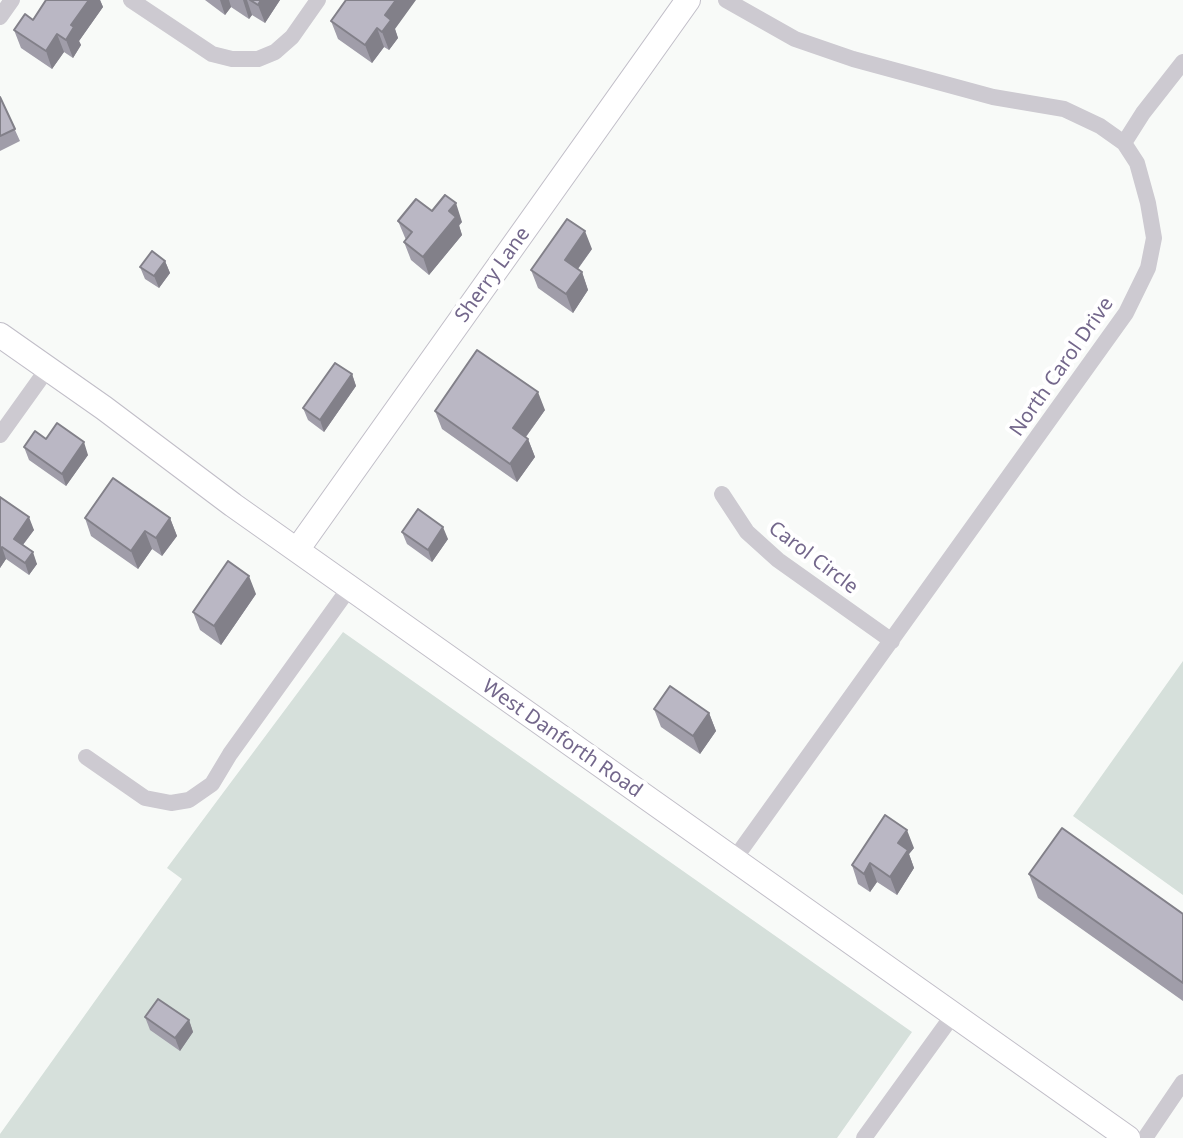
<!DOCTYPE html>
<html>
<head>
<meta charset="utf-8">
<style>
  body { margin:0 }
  canvas { display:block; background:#f8faf8 }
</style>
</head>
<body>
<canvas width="1183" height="1138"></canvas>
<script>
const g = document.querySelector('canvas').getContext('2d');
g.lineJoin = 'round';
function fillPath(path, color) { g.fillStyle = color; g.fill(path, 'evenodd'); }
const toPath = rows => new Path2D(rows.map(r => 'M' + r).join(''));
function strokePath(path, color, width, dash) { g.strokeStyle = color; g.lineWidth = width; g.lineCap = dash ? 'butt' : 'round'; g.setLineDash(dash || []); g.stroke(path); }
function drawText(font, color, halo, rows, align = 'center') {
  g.font = font + ' "Noto Sans",sans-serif'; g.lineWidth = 8; g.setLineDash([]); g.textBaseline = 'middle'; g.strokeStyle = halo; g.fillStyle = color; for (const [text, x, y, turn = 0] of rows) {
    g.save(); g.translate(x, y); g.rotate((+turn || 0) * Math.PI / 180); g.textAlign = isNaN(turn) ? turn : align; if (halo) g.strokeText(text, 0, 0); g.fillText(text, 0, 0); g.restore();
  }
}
const green = toPath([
  [343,632,912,1032,837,1138,0,1138,0,1134,182,879,167,868],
  [1183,661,1183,895,1073,816]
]);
const street = toPath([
  [131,0,212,54,232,59,258,59,275,52,292,37,318,0],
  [726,0,795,39,853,59,993,97,1064,109,1100,126,1124,143,1137,163,1148,203,1154,238,1148,268,1126,313,733,861],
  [0,17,12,0],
  [1124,143,1143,113,1183,62],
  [0,435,48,368],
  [722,494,747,532,778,560,892,641],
  [86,757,145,798,171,803,189,800,212,784,230,754,350,587],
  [864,1138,953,1015],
  [1145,1138,1183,1082]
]);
const secondary = toPath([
  [0,335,104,408,233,505,1128,1138],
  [297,550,688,0]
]);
const wall = toPath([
  [46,0,100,0,103,7,79,41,81,45,73,58,64,52,52,69,21,48,14,30,33,20],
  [205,0,280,0,265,23,252,15,249,19,231,7,225,15],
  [331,21,395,29,398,38,389,50,384,47,372,63,338,39],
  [0,97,20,141,0,151],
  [432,211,462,222,459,226,462,235,429,275,411,260,404,242,406,240,398,221],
  [592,249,578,269,582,272,588,290,573,313,538,288,531,270],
  [165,261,170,273,159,288,145,279,140,267],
  [352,374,356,386,324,432,308,420,303,408],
  [545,410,526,437,528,439,535,457,517,482,442,429,435,411],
  [46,439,88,455,66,486,29,460,24,447],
  [0,497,34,530,23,545,37,564,29,575,6,559,0,568],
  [85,518,170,518,177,536,162,556,152,549,138,569,91,536],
  [402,532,448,539,432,562,407,544],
  [256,594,221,645,200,630,193,612],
  [654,709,709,713,716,731,700,754,661,727],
  [914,848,909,854,914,868,897,895,877,882,870,892,858,884,852,865],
  [1029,874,1183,914,1183,1001,1038,898],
  [145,1017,189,1020,193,1032,180,1051,150,1030]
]);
const shadedWall = toPath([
  [89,0,100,0,103,7,79,41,81,45,73,58,66,40,71,25],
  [220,0,229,0,231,7,225,15],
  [243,0,247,0,252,15,249,19],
  [261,0,280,0,265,23,258,5],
  [396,0,416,0,395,29,398,38,389,50,382,32,385,15],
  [377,28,384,47,372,63,365,45],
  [57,34,64,52,52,69,46,51],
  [456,203,462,222,459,225,462,235,429,275,423,257,449,211],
  [585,231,592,249,571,278,565,260],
  [165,261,170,273,159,288,154,276],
  [582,272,588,290,573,313,566,294],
  [352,374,356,386,324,432,320,420],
  [538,392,545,410,519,446,513,428],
  [528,439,535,457,517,482,510,464],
  [84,442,88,455,66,486,62,474],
  [29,517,34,530,18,551,14,539],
  [170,518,177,536,162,556,156,538],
  [443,527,448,539,432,562,428,550],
  [145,531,152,549,138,569,131,551],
  [2,547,6,559,0,568,0,550],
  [33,552,37,564,29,575,25,563],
  [249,576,256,594,221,645,214,626],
  [709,713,716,731,700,754,693,736],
  [907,830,914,848,909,854,914,868,897,895,890,877,898,843],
  [870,863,877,882,870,892,864,874],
  [189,1020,193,1032,180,1051,175,1038]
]);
const building = toPath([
  [46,0,89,0,71,25,74,27,66,40,57,34,46,51,14,30,25,14,33,20,46,0],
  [250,0,261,0,258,5,250,0],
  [346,0,396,0,385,15,391,20,382,32,377,28,365,45,331,21,346,0],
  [0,97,15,129,0,136,0,97],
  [445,195,456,203,449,211,456,217,423,257,404,242,412,232,398,221,416,199,432,211,445,195],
  [567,219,585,231,565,260,582,272,566,294,531,270,567,219],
  [152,251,165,261,154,276,140,267,152,251],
  [477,350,538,392,513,428,528,439,510,464,435,411,477,350],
  [335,363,352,374,320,420,303,408,335,363],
  [57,423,84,442,62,474,24,447,35,431,46,439,57,423],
  [113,478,170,518,156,538,145,531,131,551,85,518,113,478],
  [0,497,29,517,14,539,33,552,25,563,2,547,0,550,0,497],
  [418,509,443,527,428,550,402,532,418,509],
  [228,561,249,576,214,626,193,612,228,561],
  [670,686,709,713,693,736,654,709,670,686],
  [885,815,907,830,898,843,908,850,890,877,870,863,864,874,852,865,885,815],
  [1062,828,1183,914,1183,983,1029,874,1062,828],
  [158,999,189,1020,175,1038,145,1017,158,999]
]);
const streetNames = [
  ["Sherry Lane",493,275,-54],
  ["North Carol Drive",1062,367,-55],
  ["Carol Circle",813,558,37],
  ["West Danforth Road",562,739,35]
];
fillPath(green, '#d6e0db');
strokePath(secondary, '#c1bec8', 26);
strokePath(street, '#cdcad1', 16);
strokePath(secondary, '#fff', 24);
fillPath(wall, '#a09da9');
fillPath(shadedWall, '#828089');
fillPath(building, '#bab7c4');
strokePath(building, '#828089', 2);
drawText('20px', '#73678b', '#fff', streetNames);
</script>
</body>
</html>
